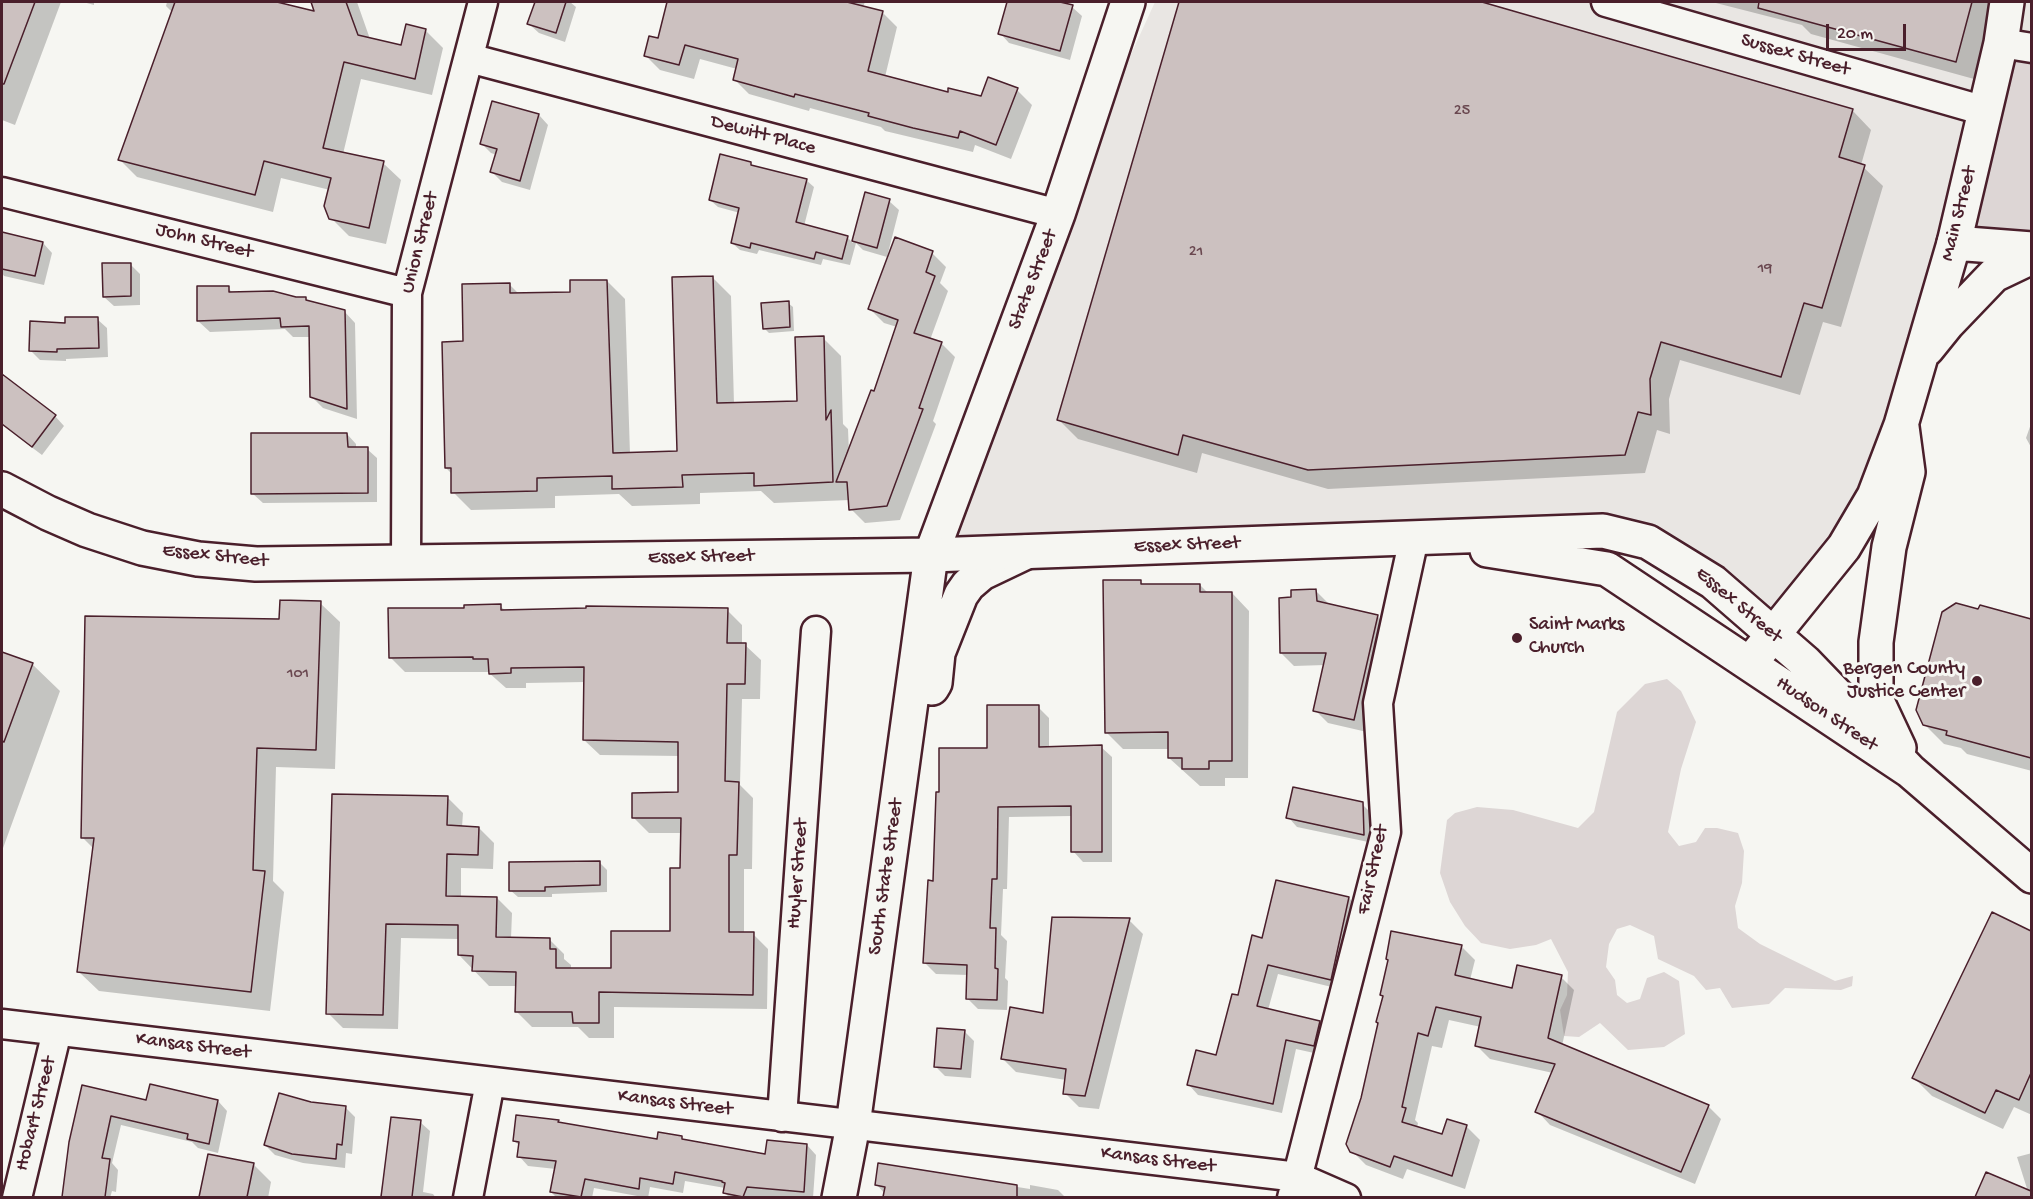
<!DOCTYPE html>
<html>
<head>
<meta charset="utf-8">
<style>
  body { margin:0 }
  #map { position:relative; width:2033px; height:1199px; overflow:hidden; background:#f6f6f2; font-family:"Gochi Hand",sans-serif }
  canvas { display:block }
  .frame { position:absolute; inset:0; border:3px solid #4a1f2b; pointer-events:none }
  .scale { position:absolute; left:1826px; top:24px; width:80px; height:27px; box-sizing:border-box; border:3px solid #4a1f2b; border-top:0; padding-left:8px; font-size:18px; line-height:21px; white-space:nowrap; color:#4a1f2b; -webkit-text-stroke:4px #f6f6f2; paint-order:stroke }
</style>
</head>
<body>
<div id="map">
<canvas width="2033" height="1199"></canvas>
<div class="frame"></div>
<div class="scale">20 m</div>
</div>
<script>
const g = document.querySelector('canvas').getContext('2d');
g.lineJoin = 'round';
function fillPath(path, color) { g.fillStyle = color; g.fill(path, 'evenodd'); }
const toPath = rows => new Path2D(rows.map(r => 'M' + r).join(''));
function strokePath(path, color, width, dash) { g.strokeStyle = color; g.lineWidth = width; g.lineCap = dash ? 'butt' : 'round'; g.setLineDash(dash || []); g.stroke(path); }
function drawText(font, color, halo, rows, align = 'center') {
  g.font = font + ' "Gochi Hand",sans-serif'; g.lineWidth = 6; g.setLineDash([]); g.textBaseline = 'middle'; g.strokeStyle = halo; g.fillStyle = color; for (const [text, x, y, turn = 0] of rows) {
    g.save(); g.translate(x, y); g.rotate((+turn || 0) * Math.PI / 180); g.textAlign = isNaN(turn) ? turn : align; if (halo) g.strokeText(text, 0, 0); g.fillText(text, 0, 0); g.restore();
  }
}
const built = toPath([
  [1155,2,2031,2,2031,48,1886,483,1778,634,1648,542,931,555,1058,214]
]);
const green = toPath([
  [2001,43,2031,48,2031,249,1954,243],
  [1667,679,1681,691,1696,722,1681,769,1668,832,1679,846,1696,842,1705,828,1717,828,1738,833,1744,851,1742,883,1735,906,1738,928,1760,944,1835,981,1853,976,1852,986,1841,990,1785,988,1769,1004,1732,1008,1720,988,1706,990,1694,976,1658,959,1654,936,1630,925,1617,929,1609,944,1606,967,1615,980,1617,995,1627,1003,1640,999,1647,978,1664,972,1679,981,1685,1034,1664,1047,1628,1050,1600,1023,1579,1037,1564,1036,1560,1010,1567,995,1568,972,1551,939,1536,945,1510,949,1481,943,1465,926,1450,902,1440,873,1447,820,1455,813,1477,807,1513,810,1578,828,1594,812,1617,712,1645,684]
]);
const shadow = toPath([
  [2,2,61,2,15,125,2,120],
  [83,2,94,2,94,5],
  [167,2,273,2,317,13,313,2,357,2,370,39,402,47,426,31,443,48,432,95,361,79,343,154,383,163,401,180,386,244,349,236,331,218,330,190,281,178,273,212,137,177,120,160,173,13,166,6],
  [536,2,570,2,576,7,565,42,539,33,529,24],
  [699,2,865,2,863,7,882,12,897,27,885,77,949,94,982,98,1017,90,1032,105,1011,159,975,145,973,152,885,131,881,127,810,108,809,111,749,94,734,79,737,69,700,59,694,79,660,70,645,55,659,40,694,19],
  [1008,2,1054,2,1072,7,1082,16,1070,60,1009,43,1000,33],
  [1181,2,1476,2,1852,110,1871,130,1861,165,1883,186,1841,327,1823,322,1800,395,1680,360,1669,399,1670,434,1657,430,1645,473,1328,489,1202,453,1197,473,1078,439,1059,420],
  [1712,2,1880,2,1892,5,1893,2,1994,2,1974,79,1811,34,1802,25],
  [493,102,539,115,548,125,530,190,502,182,492,172,497,155,491,153,482,144],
  [750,164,754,167,806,180,814,187,804,226,848,238,853,243,866,194,889,201,899,210,887,257,863,250,856,243,850,265,823,259,821,265,759,250,757,254,740,250,732,243,740,213,718,207,710,200],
  [2,234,43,243,52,253,44,285,4,276,2,273],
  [932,253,946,267,940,283,948,291,930,340,941,343,955,357,933,421,936,424,900,520,865,523,851,509,850,500,774,503,761,491,700,493,700,504,632,506,619,494,555,496,555,508,471,510,453,492,452,474,446,468,465,343,510,285,520,295,572,294,607,281,625,299,630,454,679,453,713,278,731,296,734,404,799,402,823,338,841,356,843,424,848,429,849,453,875,393,897,327,884,323,870,309],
  [130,264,140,274,140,305,114,306,104,297],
  [228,288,234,294,306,298,309,302,344,311,355,323,357,419,323,408,311,396,311,337,293,337,285,329,210,332,198,321],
  [788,303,793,307,794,331,769,333,764,328],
  [97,319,107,328,108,357,66,359,66,361,40,360,30,350,67,325],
  [2,376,55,416,64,426,42,455,2,425],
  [2032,421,2032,449,2026,438],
  [347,434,356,444,356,449,367,449,377,458,377,502,263,503,253,494],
  [1140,581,1144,585,1200,585,1208,593,1232,593,1249,611,1248,778,1225,778,1225,786,1200,786,1169,758,1169,749,1123,749,1106,732],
  [1316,591,1329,604,1377,616,1390,629,1367,732,1328,723,1315,710,1325,665,1294,666,1281,653,1293,599],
  [320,603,340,622,335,769,276,767,273,881,284,892,270,1011,99,991,79,972,94,849,82,837,281,621],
  [500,606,506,611,727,610,742,625,742,645,745,645,761,660,760,699,742,699,740,785,753,798,752,869,744,869,744,934,753,934,768,949,767,1009,614,1007,614,1038,589,1038,578,1027,532,1027,517,1012,517,986,489,986,459,955,459,939,401,938,398,1029,343,1028,328,1013,448,798,463,813,462,827,479,828,494,843,493,869,461,868,461,898,497,898,512,913,511,939,549,939,564,954,564,959,571,965,571,969,612,969,671,933,681,869,682,833,649,833,634,818,679,793,680,756,600,755,584,740,586,682,526,683,526,688,506,688,488,672,405,672,390,657,466,610],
  [1981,607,2032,620,2032,771,1967,754,1961,748,1944,744,1924,724],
  [2,653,32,664,60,691,2,851],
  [1038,707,1049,718,1049,748,1101,747,1112,757,1112,862,1083,862,1073,851,1072,816,1009,817,1007,889,1003,889,1001,935,1007,941,1005,978,1008,981,1007,1010,978,1009,967,998,968,975,936,974,925,963,935,882,940,793],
  [1362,804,1372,814,1373,843,1297,827,1288,817],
  [599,862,607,870,607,892,552,894,552,897,518,897,510,890],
  [1277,881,1349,898,1358,908,1340,989,1278,974,1268,1010,1320,1022,1329,1032,1323,1055,1296,1049,1282,1113,1198,1095,1189,1085,1217,1057,1239,997,1263,940],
  [1992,914,2032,932,2032,1115,2014,1107,2003,1129,1932,1096,1914,1078],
  [1129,920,1143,934,1099,1109,1079,1107,1065,1093,1066,1080,1016,1072,1002,1058,1045,1015],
  [1461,946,1475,960,1470,980,1514,990,1561,977,1574,990,1562,1046,1708,1106,1721,1119,1695,1184,1550,1125,1537,1111,1553,1073,1490,1059,1477,1046,1481,1027,1449,1020,1442,1048,1432,1046,1415,1120,1418,1123,1417,1128,1443,1136,1466,1126,1480,1140,1465,1189,1407,1169,1403,1179,1366,1165,1352,1151],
  [964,1031,974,1041,971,1078,945,1076,936,1067],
  [83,1087,147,1101,218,1101,227,1111,218,1153,198,1148,192,1142,121,1125,112,1163,118,1170,116,1192,112,1191,110,1198,64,1198,71,1142],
  [310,1104,346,1108,355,1117,352,1154,346,1153,345,1168,303,1163,275,1155,265,1145],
  [558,1121,561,1124,658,1141,681,1138,684,1140,767,1155,807,1145,816,1155,813,1198,730,1198,724,1192,725,1188,685,1181,683,1193,650,1187,648,1198,594,1188,592,1198,557,1198,551,1192,556,1169,528,1166,519,1156,520,1146,514,1141],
  [420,1122,430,1131,423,1192,433,1194,436,1198,380,1198,382,1185,384,1185],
  [2032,1153,2032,1198,2030,1198,2017,1157],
  [209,1155,253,1164,271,1182,268,1198,201,1198],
  [880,1165,1030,1189,1030,1185,1058,1190,1066,1198,885,1198,885,1194,877,1185]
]);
const building = toPath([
  [2,2,35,2,4,84,2,84,2,2],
  [175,2,277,2,314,11,311,2,346,2,358,35,401,45,406,24,426,29,415,79,344,62,323,148,384,161,369,228,329,219,324,206,331,178,264,161,255,195,118,160,175,2],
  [535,2,566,2,556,33,527,24,535,2],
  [667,2,847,2,883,11,868,71,948,92,948,88,981,96,988,77,1018,88,996,145,960,131,958,138,913,128,868,116,869,113,795,94,794,97,733,80,738,59,685,45,679,65,644,56,649,36,658,38,667,2],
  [1007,2,1060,2,1073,5,1060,51,998,34,1007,2],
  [1179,2,1482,2,1853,109,1839,157,1865,165,1822,308,1804,303,1781,377,1661,342,1650,379,1651,415,1638,412,1625,455,1308,470,1183,435,1178,455,1057,420,1179,2],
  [1759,2,1972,2,1956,62,1758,8,1759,2],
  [492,101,539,114,520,181,490,172,497,149,480,144,492,101],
  [720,154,751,162,751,165,807,179,796,222,848,236,842,259,816,252,814,259,751,243,750,248,731,243,739,208,709,200,720,154],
  [865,192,890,199,877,248,852,241,865,192],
  [2,232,43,242,35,276,2,269,2,232],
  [895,237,933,251,926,272,935,276,914,333,942,342,919,408,923,409,887,506,849,510,847,482,836,482,871,390,874,391,898,320,868,309,895,237],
  [102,263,131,263,131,296,103,297,102,263],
  [713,276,717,403,797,401,795,337,824,336,826,420,831,410,833,482,754,486,754,473,682,475,683,487,612,489,612,476,537,478,537,491,451,493,451,468,445,468,442,342,463,341,462,284,510,283,510,293,570,292,570,280,607,280,613,453,677,451,672,277,713,276],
  [197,286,229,286,229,292,273,291,296,297,306,297,306,300,345,310,347,409,310,397,309,326,281,327,280,318,197,321,197,286],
  [789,301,790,327,763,329,761,303,789,301],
  [65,317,98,317,99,348,57,349,57,352,29,351,30,321,65,323,65,317],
  [2,374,56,415,32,447,2,424,2,374],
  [251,433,347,433,348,447,368,447,368,493,251,494,251,433],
  [1103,580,1141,580,1141,584,1200,584,1200,592,1232,592,1232,761,1209,761,1209,769,1182,769,1182,758,1168,758,1168,732,1105,733,1103,580],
  [1316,589,1317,601,1378,615,1354,720,1313,711,1326,653,1280,653,1279,598,1291,597,1291,590,1316,589],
  [280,600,321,601,316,750,257,748,253,870,265,871,251,992,77,972,94,838,81,838,85,616,279,619,280,600],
  [1956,603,1978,609,1980,605,2031,619,2031,758,1946,735,1947,731,1923,725,1916,710,1942,612,1956,603],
  [501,604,501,610,586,608,586,606,728,608,727,643,746,643,745,684,727,684,725,781,739,782,737,855,729,855,729,932,754,932,753,995,599,992,599,1023,573,1023,572,1012,515,1012,516,972,472,971,473,956,458,955,458,925,386,924,383,1015,326,1014,332,794,448,796,447,825,479,827,478,855,447,854,446,896,497,897,496,937,550,938,550,949,556,949,556,968,611,968,611,931,670,931,670,868,680,868,681,818,632,818,632,793,678,792,678,742,583,740,584,667,511,668,511,673,489,674,488,659,473,659,473,657,389,658,388,608,464,608,464,605,501,604],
  [2,652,33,663,4,742,2,741,2,652],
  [987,705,1039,705,1039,747,1102,745,1102,852,1071,852,1071,806,998,807,997,879,992,879,990,928,996,928,995,968,998,969,997,1000,966,999,967,965,923,963,928,880,933,881,936,792,939,792,939,748,987,748,987,705],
  [1293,787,1363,802,1364,835,1286,818,1293,787],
  [600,861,600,885,545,887,545,891,509,891,509,862,600,861],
  [1276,880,1349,897,1331,980,1268,965,1257,1006,1320,1021,1314,1046,1286,1040,1273,1104,1187,1085,1196,1050,1216,1055,1232,994,1238,995,1252,935,1262,938,1276,880],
  [1992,912,2031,931,2031,1073,2019,1100,1996,1090,1985,1113,1912,1078,1992,912],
  [1052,917,1130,918,1085,1096,1063,1094,1066,1069,1001,1059,1010,1007,1043,1013,1052,917],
  [1391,931,1462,945,1455,975,1512,988,1517,965,1562,975,1548,1038,1709,1105,1681,1172,1535,1112,1555,1064,1475,1046,1481,1017,1436,1007,1428,1036,1418,1033,1402,1107,1406,1108,1402,1122,1442,1134,1447,1119,1467,1125,1452,1176,1394,1156,1390,1167,1350,1152,1346,1144,1361,1098,1378,1023,1376,1022,1383,996,1380,995,1388,960,1386,959,1391,931],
  [937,1028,965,1030,961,1069,934,1067,937,1028],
  [150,1084,218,1100,209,1144,187,1139,188,1134,111,1116,102,1158,110,1159,105,1197,62,1197,69,1142,82,1085,146,1100,150,1084],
  [279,1093,311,1102,346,1106,342,1145,337,1144,336,1159,292,1154,264,1145,279,1093],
  [516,1115,559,1120,558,1122,657,1139,658,1132,682,1136,682,1139,765,1154,767,1140,807,1144,804,1192,747,1187,743,1197,723,1193,725,1183,722,1182,722,1181,675,1172,673,1184,640,1178,639,1189,585,1179,581,1197,550,1192,556,1161,517,1157,519,1142,513,1141,516,1115],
  [391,1117,421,1120,412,1197,381,1197,391,1117],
  [208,1154,254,1163,247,1197,199,1197,208,1154],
  [878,1163,1017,1185,1017,1197,883,1197,885,1187,875,1185,878,1163],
  [1986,1172,2031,1191,2031,1197,1975,1197,1986,1172]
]);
const minor = toPath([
  [1606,2,1985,111],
  [2001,43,2032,48],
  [469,58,1058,214],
  [2,192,407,293],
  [406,562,407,293,483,2],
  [2,1024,1298,1177,1346,1198],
  [782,1117,816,631],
  [17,1198,57,1031],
  [468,1198,490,1082],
  [1292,1198,1386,832,1378,703,1414,538]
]);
const tertiary = toPath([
  [1954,243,2001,43,2007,2],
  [932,688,935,683,938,653,961,595,968,585,982,573,1026,552],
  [839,1198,853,1125,931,555,1058,214,1128,2]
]);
const secondary = toPath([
  [1927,349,1948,323,1994,275,2032,257],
  [2,489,48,513,87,530,142,548,198,559,256,564,931,555,1603,531,1648,542,1713,582,1805,662,1910,771],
  [1487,550,1607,569,1910,771,2032,876],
  [1759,652,1844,547,1874,496,1901,425,1954,243,2032,249],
  [1899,748,1876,699,1876,642,1889,547,1908,472,1902,427]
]);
const markers = [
  [1517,638,6,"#4a1f2b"],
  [1977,681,6,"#4a1f2b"]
];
const numberNames = [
  ["25",1462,112],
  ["21",1196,253],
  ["19",1765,270],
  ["101",298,675]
];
const streetNames = [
  ["Sussex Street",1795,56,16],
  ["Dewitt Place",763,136,15],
  ["Main Street",1960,214,-76],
  ["John Street",204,242,14],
  ["Union Street",421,243,-76],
  ["State Street",1034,280,-69],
  ["Essex Street",1187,546,-2],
  ["Essex Street",215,557,6],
  ["Essex Street",701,558,-1],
  ["Essex Street",1738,606,40],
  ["Hudson Street",1826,715,34],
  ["Fair Street",1374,870,-78],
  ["Huyler Street",799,874,-86],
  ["South State Street",887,877,-82],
  ["Kansas Street",193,1047,7],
  ["Kansas Street",675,1104,7],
  ["Hobart Street",37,1114,-76],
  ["Kansas Street",1158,1161,7]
];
const poiNames = [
  ["Saint Marks",1529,626],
  ["Church",1529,649],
  ["Bergen County",1965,670,"right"],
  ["Justice Center",1965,693,"right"]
];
fillPath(built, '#e9e6e3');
fillPath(green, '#ddd6d5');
fillPath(shadow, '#0003');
fillPath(building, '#ccc1c0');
strokePath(building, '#4a1f2b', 1.5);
strokePath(minor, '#4a1f2b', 33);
strokePath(tertiary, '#4a1f2b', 38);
strokePath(secondary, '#4a1f2b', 38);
strokePath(minor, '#f6f6f2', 28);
strokePath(tertiary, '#f6f6f2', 33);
strokePath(secondary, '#f6f6f2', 33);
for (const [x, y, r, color] of markers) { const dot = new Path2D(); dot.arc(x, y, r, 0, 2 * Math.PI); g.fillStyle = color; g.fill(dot); strokePath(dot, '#f6f6f2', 2); }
drawText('16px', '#6a4850', null, numberNames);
drawText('20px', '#4a1f2b', '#f6f6f2', streetNames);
drawText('20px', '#4a1f2b', '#f6f6f2', poiNames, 'left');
</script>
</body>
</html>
